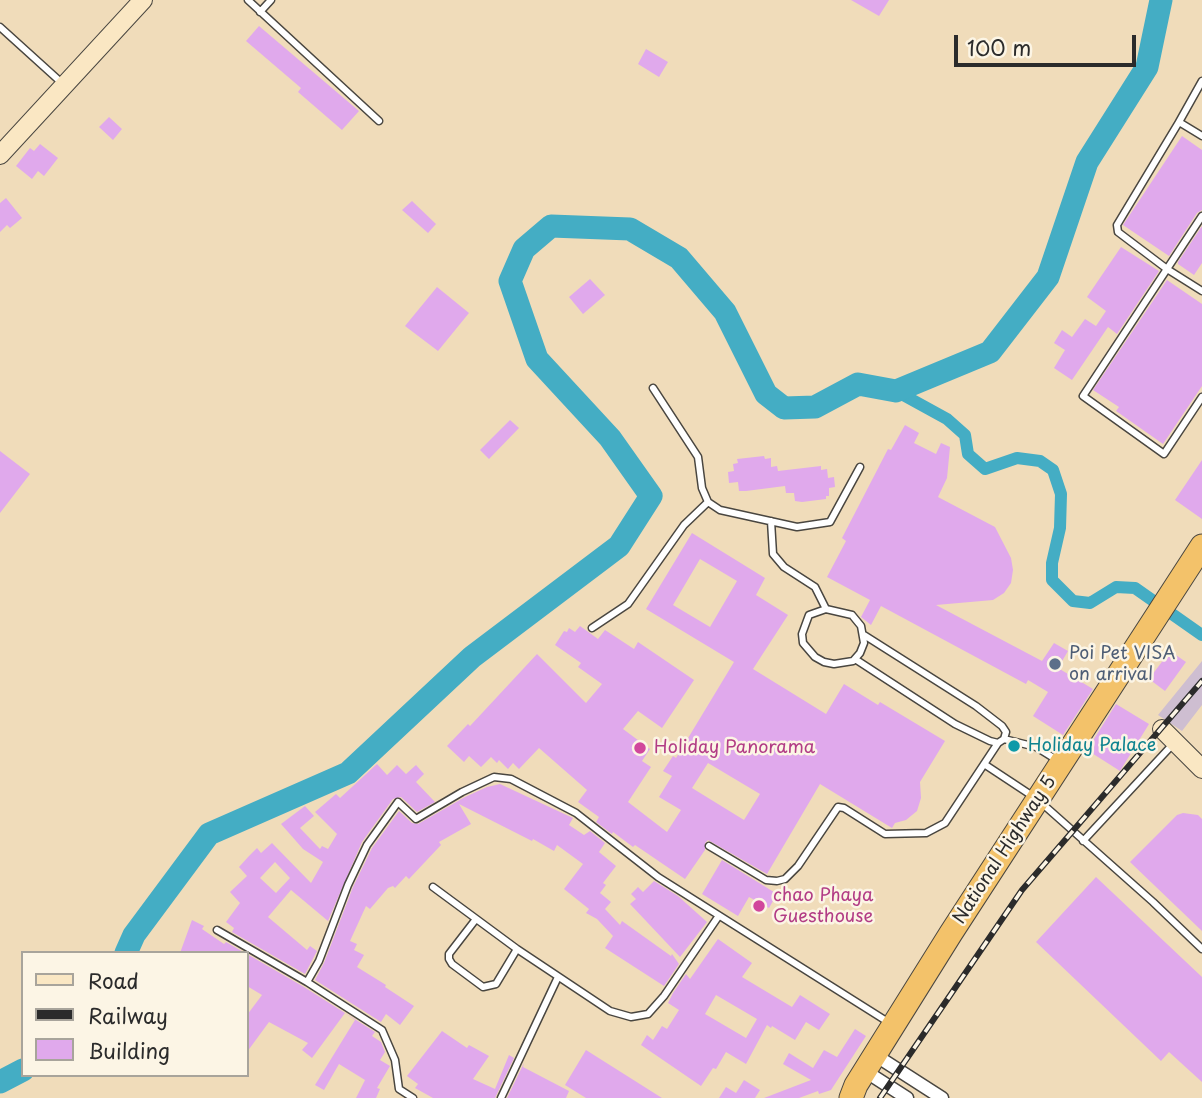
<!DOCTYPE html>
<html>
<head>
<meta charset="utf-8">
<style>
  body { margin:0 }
  #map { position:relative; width:1202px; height:1098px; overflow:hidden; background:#f0dcba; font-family:"Playpen Sans",sans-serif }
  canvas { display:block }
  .legend { position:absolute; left:21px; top:951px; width:228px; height:126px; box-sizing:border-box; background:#fcf5e5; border:2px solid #a8a49b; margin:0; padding:9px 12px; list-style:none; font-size:21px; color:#2b2b2b }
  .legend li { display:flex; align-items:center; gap:14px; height:35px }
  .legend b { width:35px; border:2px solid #a8a49b }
  .scale { position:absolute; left:954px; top:35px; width:182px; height:32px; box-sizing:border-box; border:4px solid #2b2b2b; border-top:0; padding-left:9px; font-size:21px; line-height:24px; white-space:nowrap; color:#2b2b2b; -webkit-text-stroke:5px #fcf5e5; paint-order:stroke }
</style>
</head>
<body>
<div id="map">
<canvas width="1202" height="1098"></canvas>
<ul class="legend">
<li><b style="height:9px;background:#fae7c3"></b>Road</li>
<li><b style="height:9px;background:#2b2b2b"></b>Railway</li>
<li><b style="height:19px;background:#e0a9ec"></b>Building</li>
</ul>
<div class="scale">100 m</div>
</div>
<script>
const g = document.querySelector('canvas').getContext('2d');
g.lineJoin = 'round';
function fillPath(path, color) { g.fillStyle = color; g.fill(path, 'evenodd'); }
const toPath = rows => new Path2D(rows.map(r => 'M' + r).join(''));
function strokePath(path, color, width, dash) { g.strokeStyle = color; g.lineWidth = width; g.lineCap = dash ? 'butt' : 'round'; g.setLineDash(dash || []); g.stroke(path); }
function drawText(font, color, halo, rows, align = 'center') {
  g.font = font + ' "Playpen Sans",sans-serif'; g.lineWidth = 5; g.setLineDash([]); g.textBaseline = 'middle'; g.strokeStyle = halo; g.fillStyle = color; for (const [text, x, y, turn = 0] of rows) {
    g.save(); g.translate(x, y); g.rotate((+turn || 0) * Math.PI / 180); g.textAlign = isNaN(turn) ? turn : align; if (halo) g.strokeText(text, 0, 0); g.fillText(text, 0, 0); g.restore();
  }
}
const industrial = toPath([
  [1202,661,1202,705,1182,731,1158,715]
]);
const canal = toPath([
  [896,391,947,419,965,435,968,454,985,469,1017,458,1040,461,1053,470,1061,494,1060,528,1052,563,1052,580,1073,601,1090,603,1116,587,1135,588,1202,635]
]);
const river = toPath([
  [126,953,134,935,209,834,348,773,472,657,619,546,651,496,610,438,537,359,510,281,524,249,551,226,630,229,679,258,725,312,766,394,784,408,815,407,858,384,896,391,990,352,1048,277,1087,162,1147,67,1161,0],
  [0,1082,23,1070]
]);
const building = toPath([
  [851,0,889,0,879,16],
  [259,26,359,111,342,130,298,92,301,88,246,41],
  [646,49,668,62,659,77,638,64],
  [109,117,122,129,113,140,99,127],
  [1182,136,1202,150,1202,210,1197,213,1169,256,1123,225],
  [40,144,58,158,44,176,38,171,32,179,16,166,30,148,34,151],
  [6,198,22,218,10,228,7,225,0,232,0,203],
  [412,201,436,224,428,233,402,210],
  [1202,226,1202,263,1194,275,1178,264,1178,262],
  [1121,247,1159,271,1117,334,1108,327,1072,380,1054,368,1065,350,1054,343,1062,330,1072,337,1085,319,1096,326,1106,311,1087,297],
  [590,279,605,295,583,314,569,297],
  [1167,280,1202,304,1202,386,1163,444,1116,411,1119,407,1093,390],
  [437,287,469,313,438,351,405,326],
  [510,420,519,428,489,459,480,450],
  [905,425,919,433,914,443,936,454,941,443,950,447,947,478,938,497,995,527,1011,558,1013,570,1011,583,1004,593,993,600,936,605,1042,661,1054,643,1068,651,1058,668,1093,689,1063,735,1033,716,1048,692,1028,680,1026,684,881,606,871,625,861,617,870,600,827,577,846,541,842,538,888,449,891,450],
  [0,451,30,474,0,513],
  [764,456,765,459,771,458,771,467,777,466,778,471,821,466,821,470,827,469,828,478,834,477,835,487,829,488,829,496,826,496,826,499,802,502,795,501,794,493,786,493,785,486,746,491,739,491,738,482,729,483,728,472,734,471,733,464,738,463,737,459],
  [1202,460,1202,519,1175,500],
  [692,533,765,578,756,595,788,615,753,669,826,714,844,684,878,705,880,702,945,741,920,782,921,798,917,811,906,820,895,823,892,828,820,784,767,874,708,840,705,843,705,850,685,879,635,845,633,847,613,832,612,834,596,822,599,817,578,802,587,790,539,748,519,769,513,763,508,769,499,760,497,763,491,757,481,767,469,756,464,762,447,746,468,724,470,726,537,654,586,703,602,684,578,667,581,663,555,645,564,631,567,632,569,628,575,632,580,626,598,639,605,630,634,649,638,642,694,680,662,728,638,711,623,729,650,749,642,761,651,767,628,802,667,832,681,810,659,797,672,776,663,771,673,756,676,758,734,662,646,609],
  [700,559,737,581,710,627,673,605],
  [708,763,760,794,744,820,692,788],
  [1170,651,1186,662,1165,691,1149,679],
  [1116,704,1149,724,1120,771,1087,750],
  [377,764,387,775,397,765,406,774,416,765,424,774,416,782,435,802,417,812,401,797,393,799,362,842,328,921,291,890,268,917,307,950,310,946,317,951,305,974,232,932,234,928,226,922,240,903,230,892,247,876,239,867,249,856,257,848,261,853,272,843,311,883,323,862,303,849,281,824,305,806,314,816,300,828,320,849,322,846,328,849,337,834,315,812,336,794,340,798],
  [275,862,290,878,276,893,260,878],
  [500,784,573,818,569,825,584,835,590,831,605,843,599,852,616,866,603,883,606,885,600,893,611,902,605,909,620,925,622,921,671,956,672,954,679,964,664,986,605,948,613,936,597,919,586,913,589,909,564,889,583,864,557,845,554,851,533,839,532,841,459,804,471,824,439,842,441,845,409,879,406,876,395,888,393,886,388,888,370,909,366,906,350,941,357,944,354,950,364,955,357,967,386,985,385,987,414,1006,400,1025,386,1014,381,1022,315,980,324,963,353,887,372,848,399,811,412,823,418,824,465,797,487,787],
  [1183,813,1198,815,1202,819,1202,931,1130,862,1177,815],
  [722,860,777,894,769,908,749,897,738,916,702,894],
  [1096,877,1202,977,1202,1082,1169,1052,1161,1061,1036,942],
  [654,881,678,896,707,922,680,957,630,904,636,899,631,894,638,887,643,892],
  [192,920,204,926,202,929,224,944,226,942,245,953,180,953],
  [718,939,752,963,742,977,792,1007,800,995,830,1014,819,1030,806,1022,795,1040,772,1026,771,1028,767,1025,746,1064,726,1052,716,1069,713,1068,701,1086,641,1045,647,1035,653,1040,662,1026,667,1029,679,1010,668,1003,673,993,686,974,690,979],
  [716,995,757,1019,746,1038,705,1014],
  [247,954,304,987,375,1032,372,1036,381,1042,385,1052,380,1060,390,1066,377,1088,380,1089,376,1098,356,1098,365,1080,339,1064,324,1090,315,1085,355,1020,345,1013,312,1058,302,1050,308,1043,269,1022,247,1052,247,1015,262,995,247,986],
  [855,1029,866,1036,831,1090,819,1094,818,1091,799,1098,764,1098,811,1080,783,1064,789,1053,813,1068,824,1050,837,1057],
  [442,1031,467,1048,469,1045,489,1056,473,1079,495,1089,509,1055,514,1058,495,1098,433,1098,415,1088,418,1084,407,1076],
  [586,1050,662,1098,586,1098,565,1085],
  [524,1063,523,1067,569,1091,566,1098,507,1098],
  [744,1080,760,1090,755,1098,719,1098,726,1087,736,1093]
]);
const lane = toPath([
  [248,0,379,121],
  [260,12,271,0],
  [0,27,63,84],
  [1202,81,1179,122,1202,136],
  [1179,122,1117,225,1118,232,1167,269,1202,291],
  [1202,216,1083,396,1164,454,1202,397],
  [653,388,698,457,702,488,708,502,720,510,797,527,830,522,860,467],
  [771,521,773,554,784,567,815,587,826,609],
  [826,609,852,615,861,626,864,643,860,653,853,661,834,664,824,662,815,657,803,643,802,634,809,615,826,609],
  [592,628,628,604,684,525,708,502],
  [855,659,955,724,990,741,998,743,1004,739,1006,732,1002,726,976,706,864,635],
  [1004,739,1036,747,1057,760],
  [984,764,1037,799,1153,902,1202,949],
  [1083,841,1174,743],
  [709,846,766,880,777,881,785,879,798,866,838,807,844,808,885,834,926,833,945,823,998,743],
  [433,887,517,949,610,1011,631,1017,648,1014,664,996,718,917],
  [476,919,449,954,449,959,452,964,483,987,496,984,517,949],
  [217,930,307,982,382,1030,395,1060,399,1089,413,1098],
  [307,982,319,961,348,885,367,845,398,802,416,819,462,792,494,777,511,779,576,813,658,877,888,1022],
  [501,1098,558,977]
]);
const street = toPath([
  [875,1055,942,1098],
  [865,1071,907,1098]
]);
const secondary = toPath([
  [0,155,143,0],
  [1162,729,1202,769]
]);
const highway = toPath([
  [851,1098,856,1085,951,933,1202,546]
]);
const rail = toPath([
  [880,1098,1022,890,1202,681]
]);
const markers = [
  [1055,664,7,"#5c6f8a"],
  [1014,746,7,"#0f9aa8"],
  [640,748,7,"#d1479c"],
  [759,906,7,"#d1479c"]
];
const serviceNames = [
  ["Poi Pet VISA",1069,654],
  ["on arrival",1069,675]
];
const cultureNames = [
  ["Holiday Palace",1028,746]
];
const hotelNames = [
  ["Holiday Panorama",654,748],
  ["chao Phaya",773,896],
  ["Guesthouse",773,917]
];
const streetNames = [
  ["National Highway 5",1005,850,-57]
];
fillPath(industrial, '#cebed1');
strokePath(canal, '#44adc4', 12);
strokePath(river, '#44adc4', 23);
fillPath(building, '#e0a9ec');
strokePath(lane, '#494640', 9);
strokePath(street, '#494640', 15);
strokePath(secondary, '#494640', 20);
strokePath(highway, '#494640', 25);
strokePath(lane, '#fff', 6);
strokePath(street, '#fff', 12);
strokePath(secondary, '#fae7c3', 18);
strokePath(highway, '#f3c26a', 23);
strokePath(rail, '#2b2b2b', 6);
strokePath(rail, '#fcf5e5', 3.5, [10]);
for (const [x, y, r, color] of markers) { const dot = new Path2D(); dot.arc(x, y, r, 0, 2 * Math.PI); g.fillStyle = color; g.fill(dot); strokePath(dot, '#fcf5e5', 2.5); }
drawText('18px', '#4e5e75', '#fcf5e5', serviceNames, 'left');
drawText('18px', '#0d838f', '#fcf5e5', cultureNames, 'left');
drawText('18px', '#b23c85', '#fcf5e5', hotelNames, 'left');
drawText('18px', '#2b2b2b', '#fcf5e5', streetNames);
</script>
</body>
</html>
